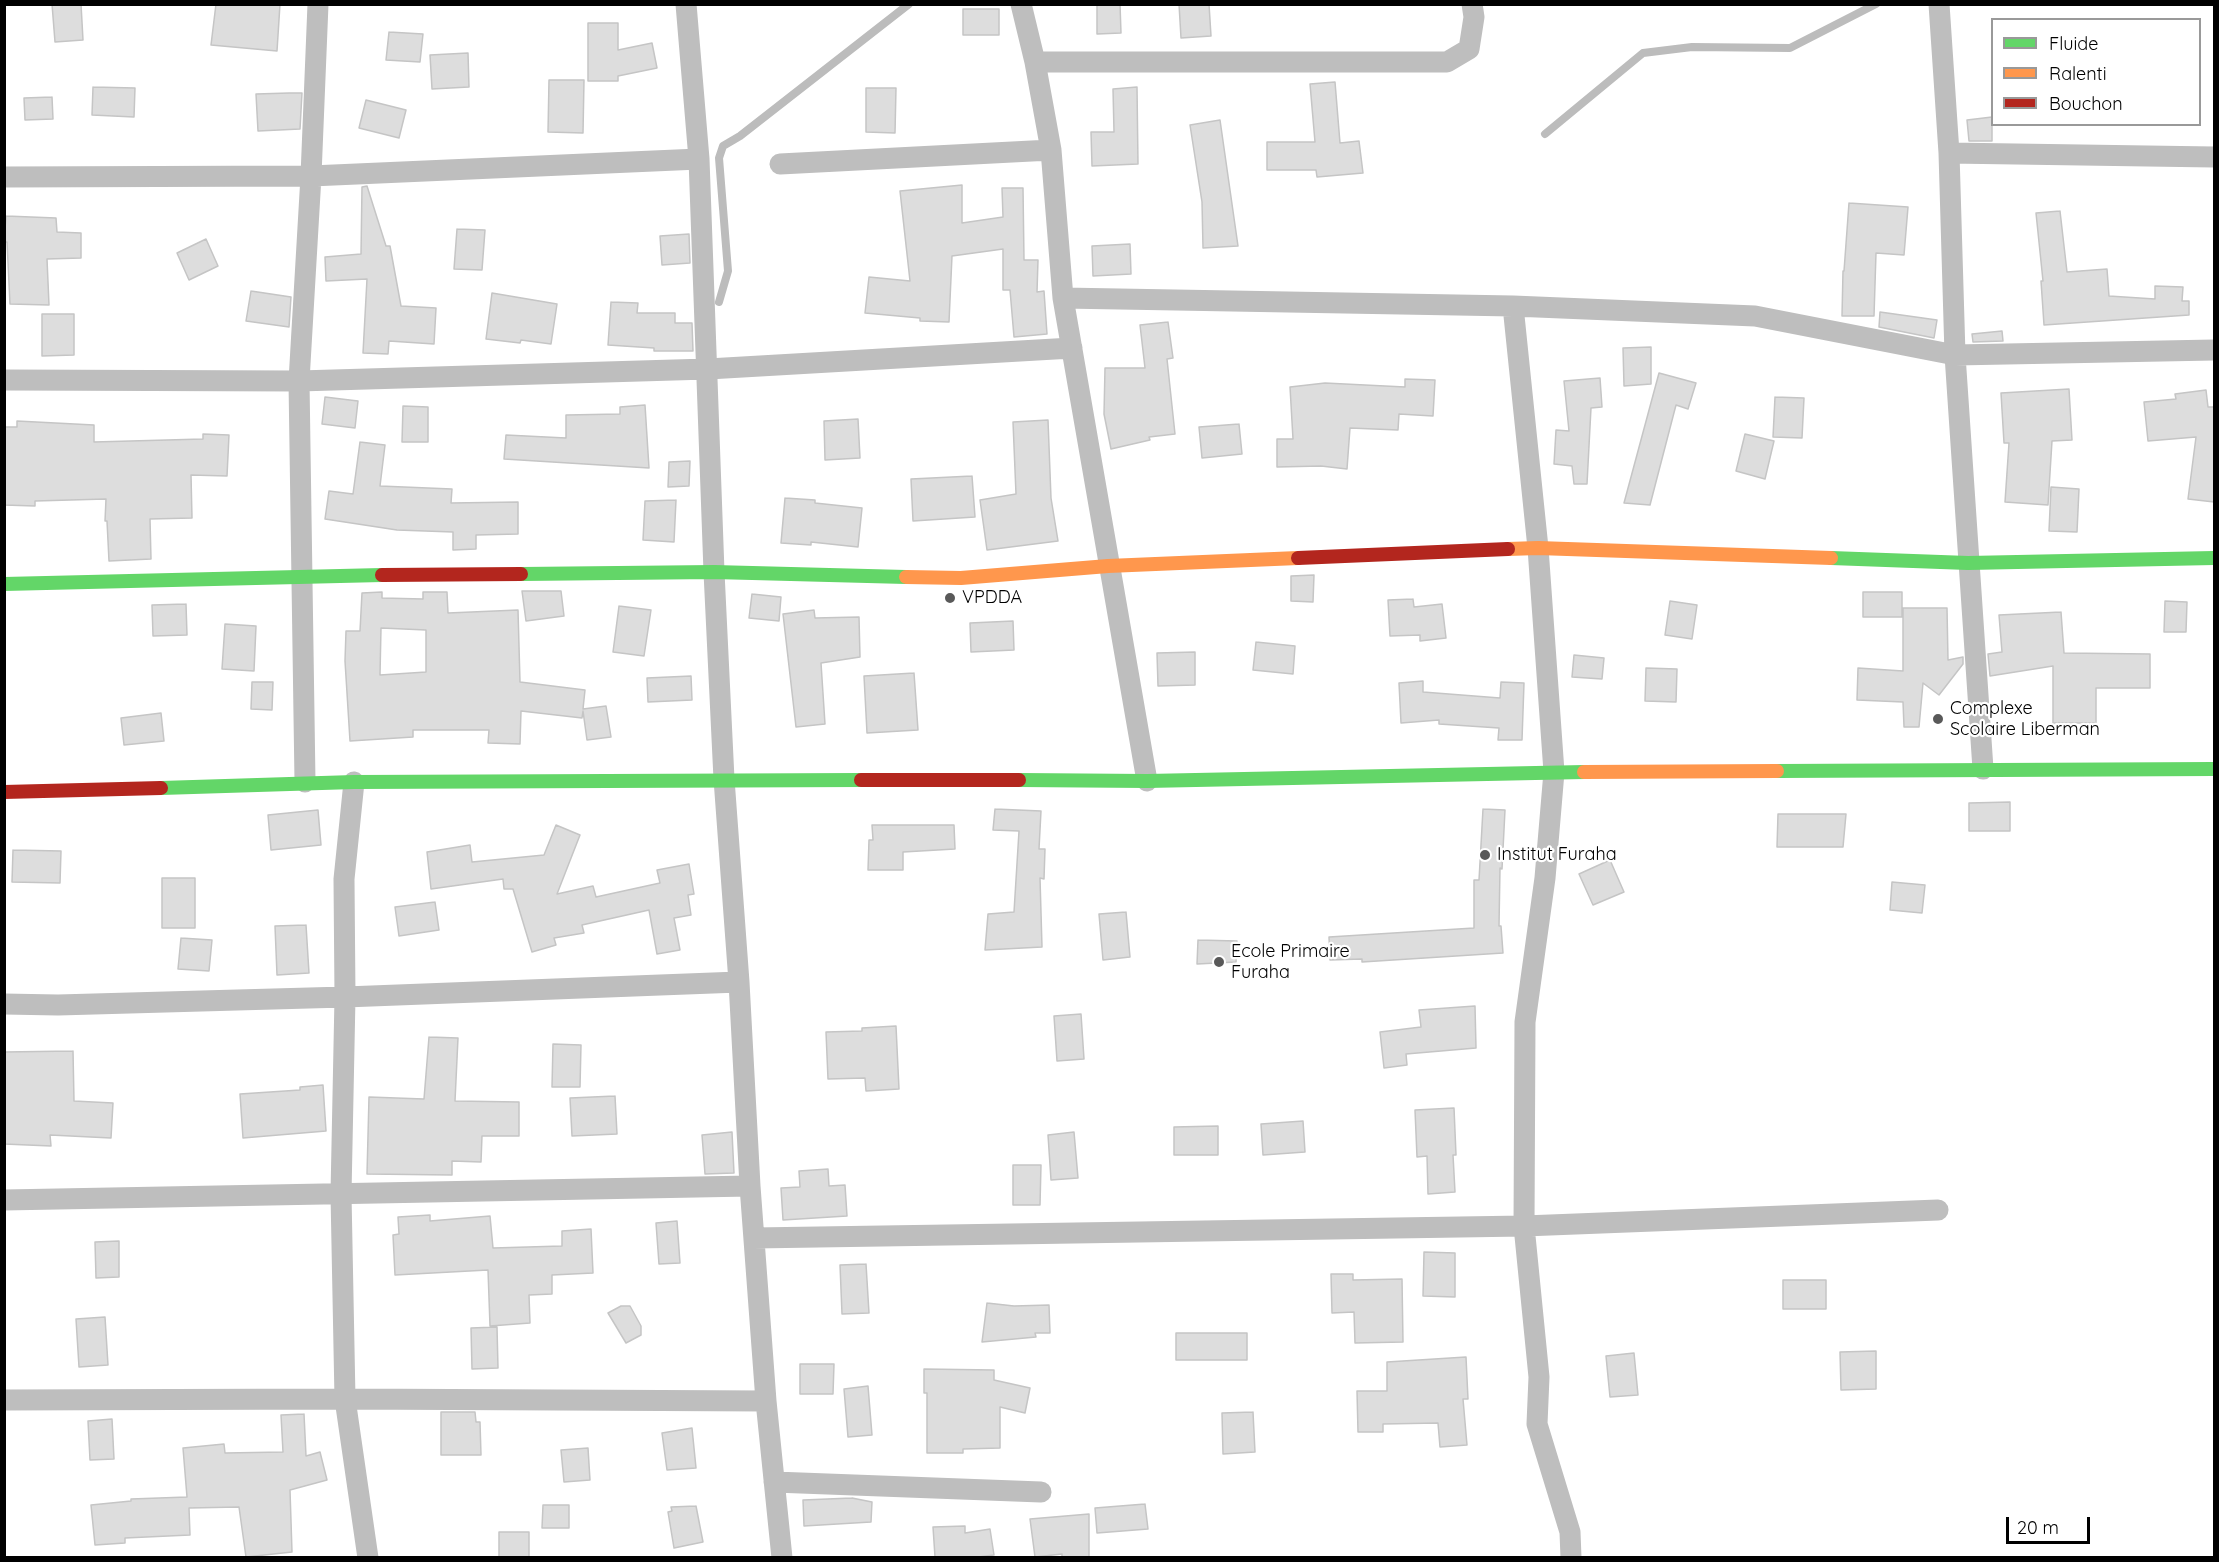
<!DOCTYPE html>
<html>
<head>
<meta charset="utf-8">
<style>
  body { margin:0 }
  #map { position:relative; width:2219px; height:1562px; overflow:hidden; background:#fff; font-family:Quicksand,sans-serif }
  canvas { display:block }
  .frame { position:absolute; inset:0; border:6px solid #000; pointer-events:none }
  .legend { position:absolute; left:1991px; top:18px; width:210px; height:108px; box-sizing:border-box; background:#fff; border:2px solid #999; margin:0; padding:8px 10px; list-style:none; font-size:18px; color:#000 }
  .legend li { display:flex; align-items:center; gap:12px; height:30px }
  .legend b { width:30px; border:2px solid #999 }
  .scale { position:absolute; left:2006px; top:1517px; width:84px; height:27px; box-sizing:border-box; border:3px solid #000; border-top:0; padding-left:8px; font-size:18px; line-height:21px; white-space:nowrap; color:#000; -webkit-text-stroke:4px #fff; paint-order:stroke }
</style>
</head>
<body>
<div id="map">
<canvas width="2219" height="1562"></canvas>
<div class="frame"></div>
<ul class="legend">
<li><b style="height:8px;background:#63d668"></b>Fluide</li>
<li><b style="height:8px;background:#ff974d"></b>Ralenti</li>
<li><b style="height:8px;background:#b3261e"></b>Bouchon</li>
</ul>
<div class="scale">20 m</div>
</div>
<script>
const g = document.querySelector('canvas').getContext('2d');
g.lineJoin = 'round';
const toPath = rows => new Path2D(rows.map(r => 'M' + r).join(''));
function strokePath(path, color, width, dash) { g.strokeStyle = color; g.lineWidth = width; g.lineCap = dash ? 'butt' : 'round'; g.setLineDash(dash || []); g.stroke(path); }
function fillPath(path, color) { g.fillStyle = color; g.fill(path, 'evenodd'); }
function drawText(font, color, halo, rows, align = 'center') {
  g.font = font + ' Quicksand,sans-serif'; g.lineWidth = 4.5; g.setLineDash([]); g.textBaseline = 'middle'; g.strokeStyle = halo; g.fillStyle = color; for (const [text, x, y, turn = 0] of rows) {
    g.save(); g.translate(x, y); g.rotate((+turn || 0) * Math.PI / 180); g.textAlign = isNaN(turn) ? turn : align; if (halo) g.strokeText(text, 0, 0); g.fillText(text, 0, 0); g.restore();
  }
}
const stream = toPath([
  [1545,134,1643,53,1692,47,1790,48,1876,4],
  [719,302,728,271,719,158,723,146,740,136,909,4]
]);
const building = toPath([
  [52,4,81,4,83,40,55,42,52,4],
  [216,4,280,4,277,51,211,45,216,4],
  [1097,4,1120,4,1121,33,1097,34,1097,4],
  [1179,4,1209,4,1211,36,1181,38,1179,4],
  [963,9,999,9,999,35,963,35,963,9],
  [588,23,618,23,618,50,652,43,657,68,618,76,618,81,588,81,588,23],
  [389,32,423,34,420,62,386,60,389,32],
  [468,53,469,87,432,89,430,55,468,53],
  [549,80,584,80,583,133,548,132,549,80],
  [1335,82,1340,143,1359,141,1363,173,1317,177,1316,170,1267,170,1267,142,1315,142,1310,84,1335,82],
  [93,87,135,88,134,117,92,115,93,87],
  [1137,87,1138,164,1092,166,1091,132,1114,132,1113,89,1137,87],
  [866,88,896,88,895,133,866,132,866,88],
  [289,93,302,93,300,129,258,131,256,94,289,93],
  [52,97,53,119,25,120,24,98,52,97],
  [366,100,406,110,399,138,359,128,366,100],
  [1992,117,1992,141,1969,141,1967,120,1992,117],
  [1220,120,1238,246,1203,248,1202,202,1190,125,1220,120],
  [962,185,962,223,1003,217,1002,188,1023,188,1024,260,1038,260,1037,292,1044,291,1047,334,1014,337,1010,290,1003,290,1003,249,952,256,949,322,920,321,920,318,865,313,869,277,910,281,900,191,962,185],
  [367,186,386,246,390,246,401,306,436,308,434,344,389,341,388,354,363,353,367,279,326,281,325,257,361,254,362,187,367,186],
  [1849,203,1908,207,1904,255,1876,253,1874,316,1842,316,1843,271,1844,271,1849,203],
  [2060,211,2067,272,2107,269,2109,296,2155,299,2155,286,2183,287,2182,301,2189,301,2189,315,2044,325,2041,281,2043,281,2036,213,2060,211],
  [6,216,56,218,57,232,81,233,81,258,47,259,49,305,10,304,7,242,4,242,6,216],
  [457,229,485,230,482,270,454,269,457,229],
  [689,234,690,263,662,265,660,236,689,234],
  [206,239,218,266,189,280,177,253,206,239],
  [1130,244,1131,274,1093,276,1092,246,1130,244],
  [251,291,291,297,289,327,246,321,251,291],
  [492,293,557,304,551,344,521,340,520,343,486,339,492,293],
  [611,302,638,303,637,313,675,313,675,323,692,323,693,351,654,351,654,348,608,345,611,302],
  [1880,312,1937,320,1934,338,1879,327,1880,312],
  [42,314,74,314,74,355,42,356,42,314],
  [1168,322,1173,358,1167,359,1175,434,1149,437,1150,440,1111,449,1104,414,1105,368,1145,368,1140,325,1168,322],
  [2002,331,2003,341,1973,342,1972,334,2002,331],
  [1651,347,1651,384,1624,386,1623,348,1651,347],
  [1659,373,1696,383,1688,409,1676,405,1650,505,1624,503,1659,373],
  [1600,378,1602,407,1591,408,1587,484,1574,484,1572,466,1554,464,1556,430,1569,431,1564,381,1600,378],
  [1405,379,1435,380,1433,416,1399,414,1398,430,1350,428,1347,469,1321,466,1277,467,1277,439,1293,439,1290,387,1325,383,1405,387,1405,379],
  [2069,389,2072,440,2052,441,2048,505,2005,502,2009,443,2004,443,2001,393,2069,389],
  [2206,390,2208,407,2214,407,2214,502,2188,499,2196,437,2148,441,2144,402,2176,399,2175,394,2206,390],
  [325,397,358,401,355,428,322,424,325,397],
  [1775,397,1804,398,1802,438,1773,437,1775,397],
  [645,405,649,468,504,459,506,435,566,438,566,415,620,414,620,407,645,405],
  [403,406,428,407,428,442,402,442,403,406],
  [858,419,860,458,825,460,824,421,858,419],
  [1048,420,1051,498,1058,541,987,550,980,500,1016,494,1013,422,1048,420],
  [17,421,94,425,94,442,203,439,203,434,229,435,227,476,191,475,192,518,150,519,151,559,109,561,107,521,105,521,106,499,35,501,35,506,4,505,4,427,17,427,17,421],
  [1239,424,1242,454,1202,458,1199,427,1239,424],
  [1745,434,1774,441,1765,479,1736,471,1745,434],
  [360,442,385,445,380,486,452,489,451,503,518,502,518,534,476,535,476,549,453,550,453,532,397,530,325,519,329,491,353,494,360,442],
  [690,461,689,486,668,487,669,462,690,461],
  [972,476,975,517,913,521,911,479,972,476],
  [2051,487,2079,489,2077,532,2049,531,2051,487],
  [785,498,815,500,815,503,862,508,858,547,811,542,811,545,781,543,785,498],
  [676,500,674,542,643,540,645,501,676,500],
  [1314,575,1313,602,1291,601,1291,576,1314,575],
  [522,591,561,591,564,616,526,621,522,591],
  [382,592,382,598,423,599,423,592,447,592,448,613,518,610,520,682,585,690,583,709,606,706,611,737,587,740,583,711,582,718,521,711,520,744,488,743,489,730,413,730,413,737,350,741,345,661,346,631,360,631,362,593,382,592],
  [381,628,426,630,426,672,380,675,381,628],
  [1863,592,1902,592,1902,617,1863,617,1863,592],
  [752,594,781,597,779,621,749,618,752,594],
  [1413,599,1414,607,1442,604,1446,638,1420,641,1420,635,1390,636,1388,600,1413,599],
  [1670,601,1697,605,1692,639,1665,635,1670,601],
  [2165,601,2187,602,2186,632,2164,632,2165,601],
  [186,604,187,635,153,636,152,605,186,604],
  [619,606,651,610,644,656,613,652,619,606],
  [1903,608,1947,608,1948,660,1963,657,1963,664,1939,695,1923,683,1919,727,1904,727,1903,702,1857,700,1858,668,1903,671,1903,608],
  [814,610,815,618,859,617,860,657,821,663,825,724,796,727,783,614,814,610],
  [2061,612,2064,653,2150,654,2150,688,2096,688,2096,723,2053,723,2053,666,1990,676,1988,654,2002,652,1999,615,2061,612],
  [1013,621,1014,650,971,652,970,623,1013,621],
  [225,624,256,626,254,671,222,669,225,624],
  [1256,642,1295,646,1293,674,1253,670,1256,642],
  [1195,652,1195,685,1158,686,1157,653,1195,652],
  [1574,655,1604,658,1602,679,1572,677,1574,655],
  [1646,668,1677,669,1676,702,1645,701,1646,668],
  [914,673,918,730,867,733,864,676,914,673],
  [691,676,692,700,648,702,647,678,691,676],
  [1423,681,1423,692,1500,698,1501,682,1524,683,1522,740,1498,740,1499,728,1439,724,1439,720,1401,723,1399,683,1423,681],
  [252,682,273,682,272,710,251,709,252,682],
  [161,713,164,741,124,745,121,718,161,713],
  [2010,802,2010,831,1969,831,1969,803,2010,802],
  [995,809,1041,811,1039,849,1045,849,1044,879,1040,878,1042,947,985,950,988,914,1014,912,1019,831,993,830,995,809],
  [1483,809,1505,810,1502,869,1500,868,1499,926,1501,926,1503,953,1362,962,1362,959,1330,960,1329,937,1474,928,1474,880,1479,880,1483,809],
  [318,810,321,845,271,850,268,815,318,810],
  [1778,814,1846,814,1843,847,1777,847,1778,814],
  [556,825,580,835,557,894,593,886,596,897,660,883,657,870,689,864,694,894,688,895,691,915,674,918,680,950,657,954,649,910,582,925,584,933,554,938,556,945,532,952,513,889,504,889,503,879,431,889,427,852,470,845,472,862,544,855,556,825],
  [872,825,954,825,955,849,903,852,903,870,868,870,869,840,873,840,872,825],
  [13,850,61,851,60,883,12,882,13,850],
  [1610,860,1624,892,1593,905,1579,874,1610,860],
  [162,878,195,878,195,928,162,928,162,878],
  [1892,882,1925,885,1922,913,1890,910,1892,882],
  [435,902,439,930,399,936,395,907,435,902],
  [1126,912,1130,957,1103,960,1099,914,1126,912],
  [306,925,309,973,277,975,275,926,306,925],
  [181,938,212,940,209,971,178,969,181,938],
  [1198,940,1237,941,1236,962,1197,964,1198,940],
  [1475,1006,1476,1048,1406,1054,1407,1065,1384,1068,1380,1032,1421,1027,1419,1010,1475,1006],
  [1081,1014,1084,1059,1057,1061,1054,1016,1081,1014],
  [896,1026,899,1089,866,1091,865,1078,828,1079,826,1032,862,1031,862,1028,896,1026],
  [429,1037,458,1038,455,1101,519,1102,519,1136,482,1136,481,1162,452,1161,452,1175,367,1174,369,1097,424,1099,429,1037],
  [553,1044,581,1045,580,1087,552,1087,553,1044],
  [73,1051,74,1101,113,1103,111,1138,50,1135,51,1146,4,1144,4,1052,73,1051],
  [323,1085,326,1131,243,1138,240,1094,300,1090,300,1087,323,1085],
  [615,1096,617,1134,572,1136,570,1098,615,1096],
  [1454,1108,1456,1155,1453,1155,1455,1192,1428,1194,1427,1156,1417,1157,1415,1110,1454,1108],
  [1303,1121,1305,1152,1263,1155,1261,1124,1303,1121],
  [1218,1126,1218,1155,1174,1155,1174,1127,1218,1126],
  [732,1132,734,1173,705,1174,702,1135,732,1132],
  [1074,1132,1078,1178,1051,1180,1048,1135,1074,1132],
  [1013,1165,1041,1165,1040,1205,1013,1205,1013,1165],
  [828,1169,829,1186,845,1185,847,1216,783,1220,781,1188,800,1187,799,1171,828,1169],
  [430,1215,430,1221,490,1216,493,1248,562,1246,562,1231,591,1229,593,1273,552,1275,552,1294,529,1295,530,1323,490,1326,488,1270,395,1275,393,1235,399,1234,398,1217,430,1215],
  [677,1221,680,1263,659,1264,656,1223,677,1221],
  [119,1241,119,1277,96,1278,95,1242,119,1241],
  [1424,1252,1455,1253,1455,1297,1423,1296,1424,1252],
  [866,1264,869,1313,842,1314,840,1265,866,1264],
  [1331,1274,1353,1274,1353,1280,1402,1279,1403,1342,1355,1343,1354,1312,1332,1313,1331,1274],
  [1783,1280,1826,1280,1826,1309,1783,1309,1783,1280],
  [987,1303,1014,1306,1049,1305,1050,1333,1035,1333,1036,1337,982,1342,987,1303],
  [621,1306,630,1306,641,1326,641,1335,626,1343,608,1313,621,1306],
  [105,1317,108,1365,79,1367,76,1319,105,1317],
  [497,1327,498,1368,472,1369,471,1328,497,1327],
  [1176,1333,1247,1333,1247,1360,1176,1360,1176,1333],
  [1876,1351,1876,1389,1841,1390,1840,1352,1876,1351],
  [1634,1353,1638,1395,1610,1397,1606,1356,1634,1353],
  [1466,1357,1468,1399,1463,1399,1467,1445,1440,1447,1438,1423,1383,1424,1383,1432,1358,1432,1357,1391,1387,1391,1387,1362,1466,1357],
  [800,1364,834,1364,833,1394,800,1394,800,1364],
  [924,1369,994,1370,994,1380,1030,1388,1025,1413,1000,1407,1000,1448,963,1449,963,1453,927,1453,927,1393,924,1393,924,1369],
  [868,1386,872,1435,848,1437,844,1389,868,1386],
  [441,1412,475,1412,476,1422,480,1422,481,1455,441,1455,441,1412],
  [1253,1412,1255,1452,1223,1454,1222,1413,1253,1412],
  [304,1414,306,1456,320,1452,327,1480,290,1490,292,1552,246,1557,239,1507,189,1508,190,1535,125,1538,125,1543,95,1545,91,1505,131,1501,131,1499,187,1497,183,1448,224,1444,225,1453,283,1452,281,1415,304,1414],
  [112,1419,114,1459,90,1460,88,1421,112,1419],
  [692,1428,696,1468,667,1470,662,1433,692,1428],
  [588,1448,590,1480,564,1482,561,1450,588,1448],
  [852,1498,872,1502,871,1522,804,1526,803,1500,852,1498],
  [1145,1504,1148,1529,1097,1533,1095,1508,1145,1504],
  [543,1505,569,1505,569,1528,542,1528,543,1505],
  [696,1506,703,1542,674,1548,668,1512,672,1511,671,1507,696,1506],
  [1089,1514,1089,1557,1062,1557,1062,1554,1035,1557,1030,1519,1089,1514],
  [965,1526,965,1533,990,1529,994,1555,978,1557,935,1557,933,1527,965,1526],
  [499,1532,529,1532,529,1557,499,1557,499,1532]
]);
const street = toPath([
  [686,4,699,159,714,572,724,779,739,982,750,1186,766,1401,782,1558],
  [1021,4,1035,62,1051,150,1063,298,1147,781],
  [1939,4,1949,153,1955,355,1983,769],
  [1035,62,1447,62,1469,49,1474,17,1472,4],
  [1949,153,2214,157],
  [780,164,1051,150],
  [4,177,311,176,699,159],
  [1063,298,1513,306,1755,316,1955,355,2214,350],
  [1513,306,1538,548,1554,772,1545,878,1525,1022,1524,1226,1539,1377,1537,1424,1570,1532,1571,1558],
  [4,380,299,381,708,369,1072,348],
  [305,782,299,381,311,176,318,4],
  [354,782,344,879,345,997,341,1194,345,1399,368,1558],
  [4,1004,58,1005,345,997,739,982],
  [4,1200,750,1186],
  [754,1238,1524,1226,1938,1210],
  [4,1400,345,1399,766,1401],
  [774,1482,1041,1492]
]);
const fast = toPath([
  [1831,558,1968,563,2214,558],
  [521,574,714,572,906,577],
  [4,584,382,575],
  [1777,771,2214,769],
  [1019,780,1147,781,1584,772],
  [161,788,354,782,861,780]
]);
const slow = toPath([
  [1508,549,1538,548,1831,558],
  [906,577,961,578,1108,566,1298,558],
  [1584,772,1777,771]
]);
const jam = toPath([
  [1298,558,1508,549],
  [382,575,521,574],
  [861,780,1019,780],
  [4,792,161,788]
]);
const markers = [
  [950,598,6,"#595959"],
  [1938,719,6,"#595959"],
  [1485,855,6,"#595959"],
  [1219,962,6,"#595959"]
];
const poiNames = [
  ["VPDDA",962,598],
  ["Complexe",1950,709],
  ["Scolaire Liberman",1950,730],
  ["Institut Furaha",1497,855],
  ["Ecole Primaire",1231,952],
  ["Furaha",1231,973]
];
strokePath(stream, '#bcbcbc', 8);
fillPath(building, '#ddd');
strokePath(building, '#c5c5c5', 1.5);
strokePath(street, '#bebebe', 21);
strokePath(fast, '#63d668', 14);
strokePath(slow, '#ff974d', 14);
strokePath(jam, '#b3261e', 14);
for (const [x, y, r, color] of markers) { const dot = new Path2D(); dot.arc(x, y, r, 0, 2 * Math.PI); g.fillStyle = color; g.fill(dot); strokePath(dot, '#fff', 2); }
drawText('18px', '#000', '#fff', poiNames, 'left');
</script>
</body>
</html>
